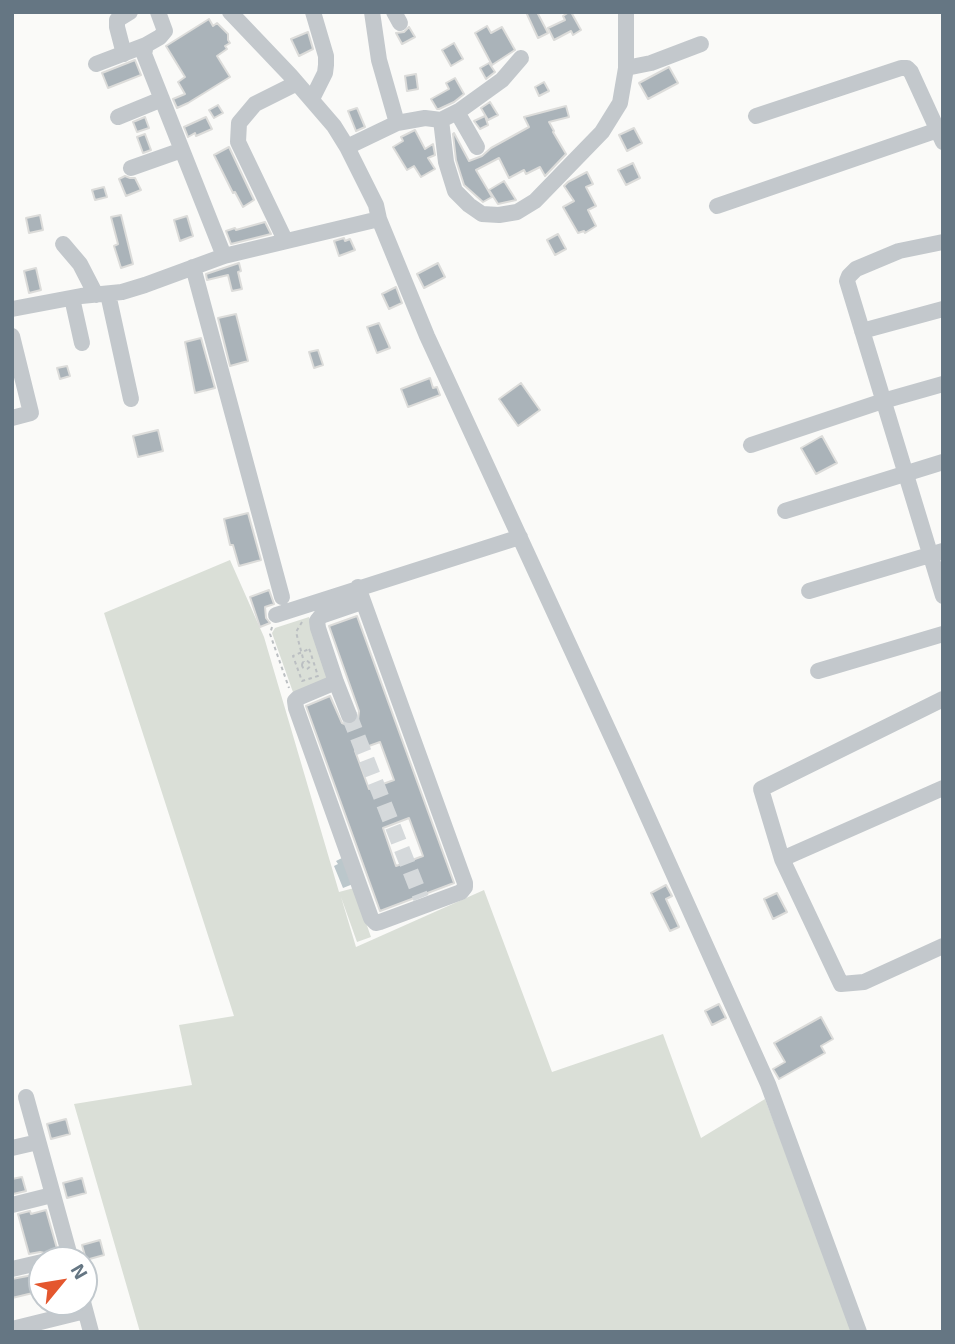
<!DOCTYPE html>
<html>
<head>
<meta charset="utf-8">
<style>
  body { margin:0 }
  #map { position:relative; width:955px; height:1344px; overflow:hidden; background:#fafaf8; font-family:"Exo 2",sans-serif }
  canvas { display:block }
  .frame { position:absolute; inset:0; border:14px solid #657683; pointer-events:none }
  .north { position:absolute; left:28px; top:1246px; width:70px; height:70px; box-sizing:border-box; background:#fff; border:2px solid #c1c8cd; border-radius:50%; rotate:60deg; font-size:19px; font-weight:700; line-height:28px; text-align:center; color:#657683 }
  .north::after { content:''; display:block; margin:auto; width:24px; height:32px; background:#e4572e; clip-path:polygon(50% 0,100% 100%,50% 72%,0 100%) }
</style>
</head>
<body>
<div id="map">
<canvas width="955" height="1344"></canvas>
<div class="frame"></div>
<div class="north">N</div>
</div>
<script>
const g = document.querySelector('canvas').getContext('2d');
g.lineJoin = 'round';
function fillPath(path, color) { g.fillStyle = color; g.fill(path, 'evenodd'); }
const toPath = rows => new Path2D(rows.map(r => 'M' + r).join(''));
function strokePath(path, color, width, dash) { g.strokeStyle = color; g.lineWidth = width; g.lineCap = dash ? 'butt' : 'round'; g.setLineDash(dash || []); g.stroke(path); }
const green = toPath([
  [230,560,264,637,339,892,354,888,371,937,357,942,341,897,356,947,484,890,552,1072,663,1034,701,1138,765,1099,854,1332,140,1332,74,1104,192,1085,179,1025,234,1016,104,613],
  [309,617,329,674,329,678,294,695,272,633,275,628]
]);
const water = toPath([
  [342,858,353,884,343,888,334,866,338,864,336,861]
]);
const building = toPath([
  [526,12,537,12,548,33,538,38,526,12],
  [569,12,571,12,581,30,573,35,571,31,554,40,548,28,565,20,563,16,569,12],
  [209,19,213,26,217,23,228,34,228,40,230,43,225,46,227,49,217,56,230,77,188,103,177,108,173,99,185,94,178,82,185,77,166,46,209,19],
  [487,26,491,33,502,27,515,50,492,65,475,33,487,26],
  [409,27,415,37,402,44,396,33,404,32,409,27],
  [308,32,313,49,299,56,291,39,308,32],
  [454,43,463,59,451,66,442,50,454,43],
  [135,60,141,75,108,88,102,73,135,60],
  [489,63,495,72,486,79,480,68,489,63],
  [669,67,678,83,648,99,639,83,669,67],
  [416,74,418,89,407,91,405,76,416,74],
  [455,78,464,94,454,102,439,109,437,109,431,99,449,89,446,83,455,78],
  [544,82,549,91,539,96,535,87,544,82],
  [490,102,498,115,488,120,481,108,490,102],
  [218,105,223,113,214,118,209,110,218,105],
  [566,106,569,117,549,122,554,131,553,132,566,154,545,176,540,167,526,174,524,170,509,178,499,158,476,170,492,197,483,202,464,185,456,160,453,134,454,133,469,161,482,156,491,148,529,127,524,117,566,106],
  [357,108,365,127,356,131,348,111,357,108],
  [485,116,488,125,480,129,474,121,485,116],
  [145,117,149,128,137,132,133,122,145,117],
  [206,117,212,129,196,136,195,133,188,137,184,127,206,117],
  [634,128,642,143,627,151,619,135,634,128],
  [415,130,425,149,433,144,435,155,428,158,435,169,421,177,414,166,407,170,393,147,403,141,401,137,415,130],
  [145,134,151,150,143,153,137,137,145,134],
  [229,147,254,200,243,207,235,192,233,193,214,155,229,147],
  [633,163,640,178,626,185,618,170,633,163],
  [587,172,593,184,586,187,596,206,588,210,596,226,585,233,584,231,578,233,563,207,574,201,564,186,568,182,587,172],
  [125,176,130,178,135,178,141,190,126,196,119,179,125,176],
  [504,181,516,200,498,204,489,190,504,181],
  [104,187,107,197,95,200,92,190,104,187],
  [40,215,43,230,29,233,26,218,40,215],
  [121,215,133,264,121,268,114,246,118,244,111,217,121,215],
  [187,216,193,236,180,241,174,220,187,216],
  [265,222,271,234,231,244,226,231,235,228,236,230,265,222],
  [558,234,566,249,555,255,547,240,558,234],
  [344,238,345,241,350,239,355,250,339,256,334,241,344,238],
  [239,263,241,271,238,272,242,289,232,291,228,275,207,280,206,274,239,263],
  [438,263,445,277,424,288,417,274,438,263],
  [36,268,41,290,29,293,24,271,36,268],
  [396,287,402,303,389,309,382,294,396,287],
  [236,314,248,361,230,366,218,318,236,314],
  [379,323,390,348,377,353,367,327,379,323],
  [201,338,215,388,195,393,185,342,201,338],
  [318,350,323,365,314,368,309,352,318,350],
  [67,366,70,376,60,379,57,368,67,366],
  [430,378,433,388,437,387,440,395,408,407,401,389,430,378],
  [521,383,540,410,518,426,499,399,521,383],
  [158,430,163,451,138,457,133,436,158,430],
  [822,436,837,463,816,474,801,448,822,436],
  [248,513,261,560,239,566,233,545,230,545,224,519,248,513],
  [269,590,274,604,265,607,266,618,270,623,260,627,250,597,269,590],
  [357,616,454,883,380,911,306,706,330,696,342,723,347,725,352,725,358,721,359,711,329,626,357,616],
  [380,742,394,780,369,789,355,751,380,742],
  [409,818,423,856,396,866,383,828,409,818],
  [666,885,672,896,666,899,679,927,670,931,651,893,666,885],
  [777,893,787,912,773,919,764,899,777,893],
  [719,1004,726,1018,712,1025,705,1011,719,1004],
  [821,1017,833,1039,821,1046,825,1053,779,1079,773,1069,785,1062,774,1043,821,1017],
  [66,1119,70,1134,51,1139,47,1124,66,1119],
  [22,1177,26,1191,13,1194,12,1179,22,1177],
  [82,1178,86,1193,67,1198,63,1183,82,1178],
  [46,1210,58,1252,49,1254,40,1252,29,1254,18,1214,30,1211,31,1214,46,1210],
  [100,1240,104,1255,86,1260,82,1245,100,1240],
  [33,1275,37,1292,12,1298,12,1279,33,1275]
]);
const minorTunnel = toPath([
  [349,715,421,898]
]);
const path = toPath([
  [302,622,296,632,304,662],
  [272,627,270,634,289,688],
  [309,649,310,651,318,676,302,681,293,656,309,649],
  '302 665a4 4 0 1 1 8 0a4 4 0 1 1-8 0Z'
]);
const minor = toPath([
  [230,12,290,75,334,126,347,147,376,205,379,219,427,336,625,766,768,1084,859,1332],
  [372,12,379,60,397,123],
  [394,12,400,23],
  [146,45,144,54,224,256],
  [124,54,117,27,117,20,130,12],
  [96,64,146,45,160,37,165,31,158,12],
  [626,68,651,63,701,44],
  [312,99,325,73,326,65,326,56,313,12],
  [457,112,477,147],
  [756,116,901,68,907,68,911,72,943,142],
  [118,117,162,99],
  [441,120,446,162,455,191,469,205,482,214,499,215,517,212,535,201,602,132,620,103,626,68,626,12],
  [347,147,397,123,425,118,441,120,459,111,502,80,521,58],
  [131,168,182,150],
  [717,206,938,130],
  [285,240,238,142,239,123,255,104,297,83],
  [943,242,899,251,856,269,849,276,847,281,943,596],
  [63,244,80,264,96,295],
  [193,267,282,597],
  [108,294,131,399],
  [72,298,82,343],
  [12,309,81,296,122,292,145,285,224,256,379,219],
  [862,331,943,309],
  [12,336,31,413,12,418],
  [751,445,883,401,943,384],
  [785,511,943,462],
  [809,591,943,551],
  [276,615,520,537],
  [818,671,943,634],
  [336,682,298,698,295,701,296,708,371,918,376,923,380,922,461,892,465,887,465,883,358,587],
  [943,699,761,789,782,859,841,984,864,982,943,946],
  [349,715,336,682,318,628,317,621,321,616,362,602],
  [782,859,943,788],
  [26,1097,71,1260],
  [12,1148,38,1142],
  [12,1205,52,1195],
  [12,1269,42,1262],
  [83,1302,91,1332],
  [12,1329,85,1311]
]);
fillPath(green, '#dadfd7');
fillPath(water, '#bbc7cb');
fillPath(building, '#aab3b9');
strokePath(building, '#dcdcda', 2);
strokePath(minorTunnel, '#d5d9db', 16, [16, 8]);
strokePath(path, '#bbbfc2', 2, [3.5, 3.5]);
strokePath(minor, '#c3c8cc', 16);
</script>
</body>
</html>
